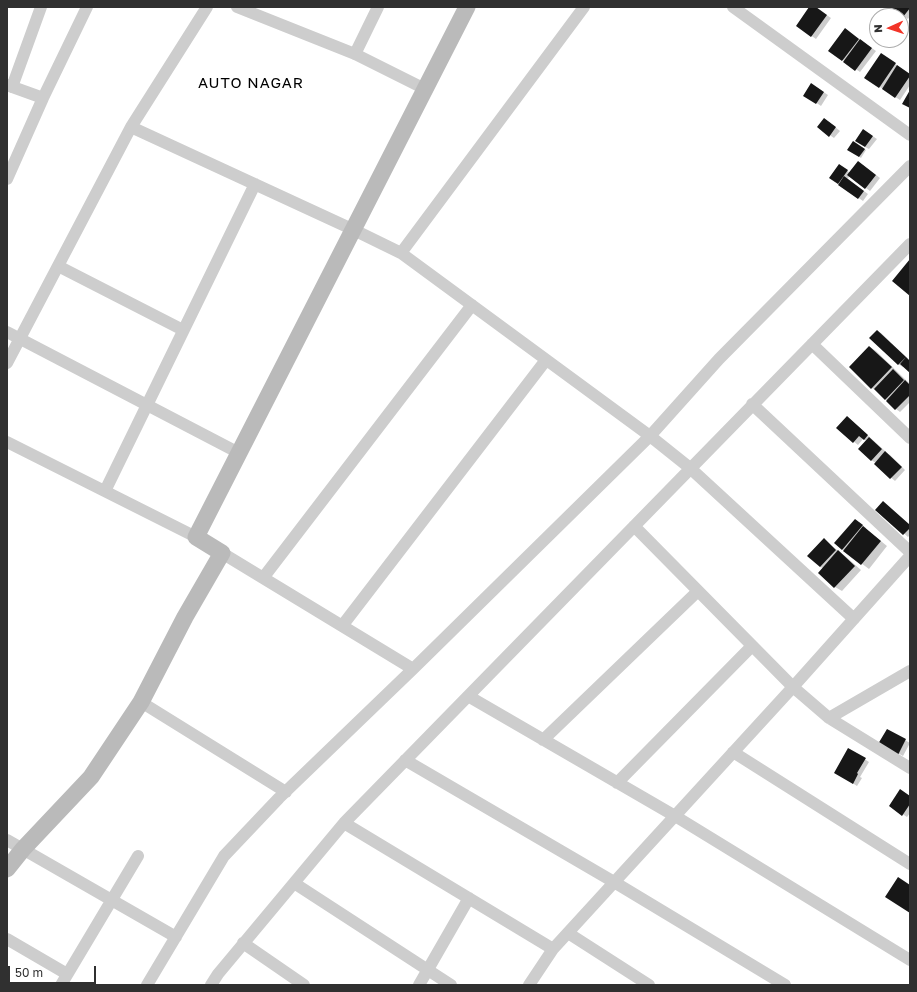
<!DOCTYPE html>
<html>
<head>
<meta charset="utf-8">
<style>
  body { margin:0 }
  #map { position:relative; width:917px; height:992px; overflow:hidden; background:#fff; font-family:"Golos Text",sans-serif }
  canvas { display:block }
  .frame { position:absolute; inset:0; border:8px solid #303030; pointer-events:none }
  .north { position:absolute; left:869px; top:8px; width:40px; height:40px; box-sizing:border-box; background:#fff; border:1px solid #acacac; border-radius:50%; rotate:267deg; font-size:11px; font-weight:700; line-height:16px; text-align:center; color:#303030 }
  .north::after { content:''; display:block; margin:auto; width:14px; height:18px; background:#f23428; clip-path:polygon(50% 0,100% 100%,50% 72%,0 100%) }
  .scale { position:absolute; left:8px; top:966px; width:88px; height:18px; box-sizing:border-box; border:2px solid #303030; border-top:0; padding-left:5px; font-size:12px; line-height:14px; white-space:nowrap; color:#303030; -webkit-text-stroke:3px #fff; paint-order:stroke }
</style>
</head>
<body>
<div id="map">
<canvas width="917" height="992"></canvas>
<div class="frame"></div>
<div class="north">N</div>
<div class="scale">50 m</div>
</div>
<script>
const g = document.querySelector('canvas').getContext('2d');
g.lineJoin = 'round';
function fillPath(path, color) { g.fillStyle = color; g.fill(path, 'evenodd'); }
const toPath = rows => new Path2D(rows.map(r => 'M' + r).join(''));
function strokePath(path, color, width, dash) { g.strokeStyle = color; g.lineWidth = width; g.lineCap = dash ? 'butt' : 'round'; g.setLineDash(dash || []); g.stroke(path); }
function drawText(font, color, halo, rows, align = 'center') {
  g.font = font + ' "Golos Text",sans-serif'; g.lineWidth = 4; g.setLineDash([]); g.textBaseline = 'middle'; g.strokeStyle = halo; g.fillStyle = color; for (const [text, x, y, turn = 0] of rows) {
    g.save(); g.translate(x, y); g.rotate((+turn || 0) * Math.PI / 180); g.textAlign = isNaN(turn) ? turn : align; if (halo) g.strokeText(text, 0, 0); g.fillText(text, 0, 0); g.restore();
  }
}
const shadow = toPath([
  [811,7,815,7,831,18,816,39,797,26],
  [894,7,910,7,910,16,908,19,893,9],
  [849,32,876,51,860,72,830,51],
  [886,57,910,75,910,85,900,100,866,78],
  [816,87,828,95,821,106,805,95],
  [829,122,840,131,834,138,818,127],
  [868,133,877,139,869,149,865,147],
  [854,142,866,150,861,158,849,149],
  [863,165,880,178,870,191,850,176,847,179,868,194,863,201,830,178,844,168,850,173],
  [877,331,881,333,909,360,910,372,904,366,903,367,898,364],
  [870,347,876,351,910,384,910,402,900,412,896,409,877,391,872,388,850,367],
  [851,420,886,452,885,452,890,455,905,470,895,481,875,464,876,463,871,460,867,441,863,439,858,445,837,428],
  [883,502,910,525,910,535,908,537,877,509],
  [859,522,866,528,866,529,887,546,869,569,842,549],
  [824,540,845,556,861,570,842,591,835,587,819,573,823,568,820,567],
  [887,730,910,743,903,756,880,743],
  [849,749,869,762,860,777,862,778,857,786,835,772],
  [910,796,910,813,907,817,890,806]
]);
const building = toPath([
  [809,7,816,7,827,15,811,37,796,26],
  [893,7,910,7,910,8,903,17,892,9],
  [845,28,859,39,842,61,828,51],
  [860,39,872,48,855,71,843,62],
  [881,53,896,63,879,88,864,78],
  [897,65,910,74,910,76,895,98,882,89],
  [811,83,824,92,816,104,803,96],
  [910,90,910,108,902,104],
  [824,118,836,127,829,137,817,127],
  [863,129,873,136,865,147,855,141],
  [853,141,865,149,859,157,847,150],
  [858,161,876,175,865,189,847,175],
  [839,164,848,170,838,184,829,178],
  [844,176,864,191,858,199,838,185],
  [910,259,910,296,892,281],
  [877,330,906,357,898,365,869,338],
  [869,346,892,367,871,389,849,367],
  [906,357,910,361,910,373,900,364],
  [893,369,904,380,885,400,874,389],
  [905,380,910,385,910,395,895,410,886,401],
  [847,416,868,435,864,440,859,436,853,443,836,428],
  [869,437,882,449,871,461,858,449],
  [885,451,902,467,890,479,874,464],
  [883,501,910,525,910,528,903,535,875,510],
  [855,519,863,525,842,550,834,543],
  [863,526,881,541,861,565,843,551],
  [824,538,836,550,820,567,807,556],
  [838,550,855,566,834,588,818,573],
  [887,729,906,739,898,755,878,744],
  [848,748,866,758,857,773,858,774,853,784,834,773],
  [900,789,910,796,910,804,902,816,889,806],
  [898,877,910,885,910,913,885,897]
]);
const street = toPath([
  [237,7,355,54,425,89],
  [733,7,910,135],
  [355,54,378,7],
  [7,85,43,98],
  [12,87,41,7],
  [131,127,354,230,401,253,650,436,690,468,854,619],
  [7,179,43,98,87,7],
  [401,253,584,7],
  [58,266,183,330],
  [7,332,239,453],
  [812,344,910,438],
  [7,363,131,127,207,7],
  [752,404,910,552],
  [7,442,196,537],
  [105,491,255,184],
  [634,526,793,687,829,718,910,671],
  [222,553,413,669],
  [263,578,472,305],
  [342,626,546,360],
  [468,696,675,816,910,960],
  [141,702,286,792],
  [829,718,910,768],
  [543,740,698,591],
  [733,752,910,864],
  [405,760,614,882,785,985],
  [617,783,752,646],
  [344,823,553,949,793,687,910,556],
  [7,840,176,937],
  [294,883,451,985],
  [568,933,649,985],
  [7,939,67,974],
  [243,943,304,985],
  [61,985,138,856],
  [147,985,224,856,279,798,413,669,650,436,719,359,910,166],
  [211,985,218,974,344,823,910,244],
  [419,985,469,898],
  [529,985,553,949]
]);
const secondary = toPath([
  [7,869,23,849,91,777,141,702,185,617,222,553,196,537,467,7]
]);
const neighbourhoodNames = [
  ["AUTO NAGAR",251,83]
];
fillPath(shadow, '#0003');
fillPath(building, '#171717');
strokePath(street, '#cdcdcd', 12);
strokePath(secondary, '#bababa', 17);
g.letterSpacing = '1px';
drawText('15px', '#000', '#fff', neighbourhoodNames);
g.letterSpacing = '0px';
</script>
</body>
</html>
